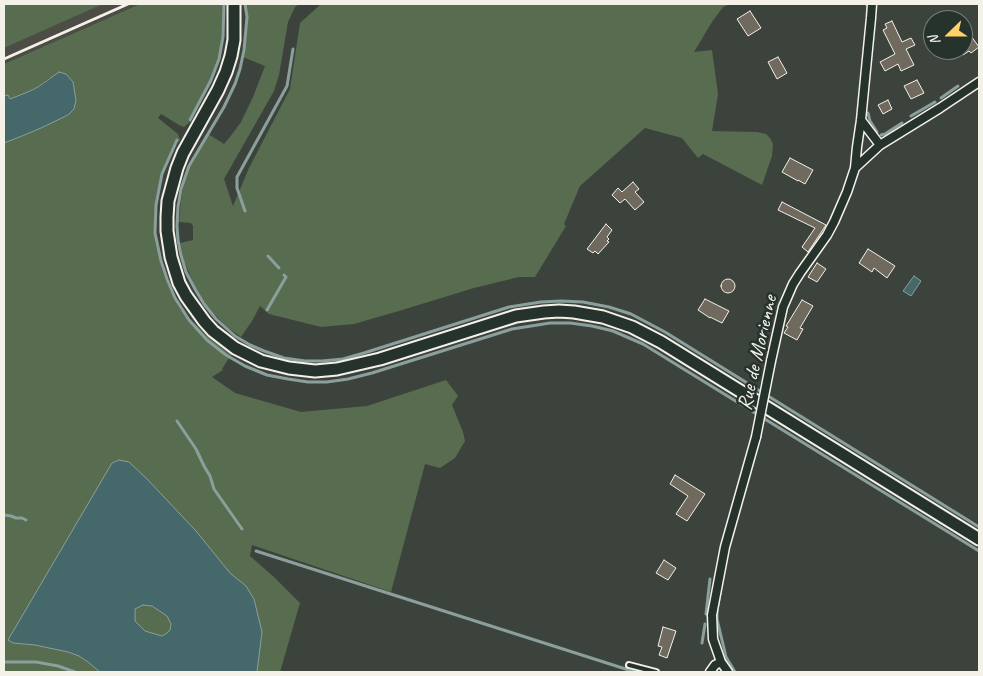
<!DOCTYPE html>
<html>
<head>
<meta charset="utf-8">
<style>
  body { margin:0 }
  #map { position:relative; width:983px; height:676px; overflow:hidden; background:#3c433c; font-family:Caveat,sans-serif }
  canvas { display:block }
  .frame { position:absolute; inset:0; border:5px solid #f4f1e8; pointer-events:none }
  .north { position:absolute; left:923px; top:10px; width:50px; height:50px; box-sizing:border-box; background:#26332d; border:1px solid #787f78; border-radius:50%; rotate:248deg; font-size:14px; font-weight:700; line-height:20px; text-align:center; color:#f4f1e8 }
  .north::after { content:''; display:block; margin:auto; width:18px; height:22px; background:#ffd166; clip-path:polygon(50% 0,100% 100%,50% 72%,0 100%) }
</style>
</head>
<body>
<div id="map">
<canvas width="983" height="676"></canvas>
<div class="frame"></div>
<div class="north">N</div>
</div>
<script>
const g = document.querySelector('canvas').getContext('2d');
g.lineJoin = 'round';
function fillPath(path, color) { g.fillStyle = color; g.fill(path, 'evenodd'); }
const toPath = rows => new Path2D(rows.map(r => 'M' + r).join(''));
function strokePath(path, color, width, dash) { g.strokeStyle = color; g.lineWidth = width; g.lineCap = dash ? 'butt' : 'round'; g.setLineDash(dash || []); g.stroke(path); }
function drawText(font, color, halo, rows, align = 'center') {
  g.font = font + ' Caveat,sans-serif'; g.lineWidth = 5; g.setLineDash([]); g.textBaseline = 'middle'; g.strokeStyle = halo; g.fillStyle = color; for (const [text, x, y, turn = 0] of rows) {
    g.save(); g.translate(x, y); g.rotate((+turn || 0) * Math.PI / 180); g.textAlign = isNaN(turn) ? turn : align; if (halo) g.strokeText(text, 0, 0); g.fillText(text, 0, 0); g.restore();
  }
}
const built = toPath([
  [103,4,140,4,4,64,4,48]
]);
const green = toPath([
  [4,4,103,4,4,48],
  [140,4,223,4,223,31,219,54,212,76,188,121,190,122,184,127,179,125,161,114,158,118,178,134,180,140,179,142,176,141,162,174,159,188,155,219,155,233,159,256,162,270,172,294,180,309,206,335,231,355,222,369,223,370,212,377,235,393,301,412,367,406,446,380,458,396,452,405,463,432,465,441,455,458,440,468,425,464,391,592,252,545,250,556,274,577,300,603,280,672,4,672,4,143,22,136,68,115,76,100,73,82,49,78,38,87,14,98,10,99,8,95,4,96,4,64],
  [246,4,299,4,295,7,288,22,279,75,274,91,224,179,233,206,249,168,290,89,300,23,321,4,730,4,723,7,712,22,694,52,712,50,718,94,712,131,757,132,766,134,770,138,773,144,772,156,762,185,703,154,698,158,682,138,645,128,580,186,564,224,566,226,535,277,519,277,474,288,399,311,354,324,321,327,269,314,260,306,252,321,241,337,227,327,210,310,203,301,195,287,184,261,180,243,193,240,193,226,191,223,179,222,181,200,184,182,191,165,208,134,224,144,230,137,241,122,253,97,265,66,243,57,247,17]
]);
const water = toPath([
  [59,72,66,74,73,82,76,100,74,109,68,115,41,128,22,136,4,143,4,96,8,95,10,99,30,91,38,87,59,72],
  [914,276,921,281,911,296,903,291,914,276],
  [119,460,129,462,147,479,196,531,230,573,246,586,254,599,262,632,257,672,100,672,88,662,79,656,68,652,35,645,13,643,8,640,112,463,119,460],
  [143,605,152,606,167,616,171,624,170,630,167,633,162,636,145,631,135,621,135,609,143,605]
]);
const stream = toPath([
  [245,4,247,17,244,50,240,69,235,84,224,107,189,166,181,189,178,207,177,226,178,240,181,255,186,272,195,289,204,304,216,319,235,336,250,345,264,351,284,358,305,361,322,361,343,359,364,353,509,307,541,302,561,301,583,302,609,307,631,314,665,332,979,527],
  [867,5,867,4],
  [941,98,958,86],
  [868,113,870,121,877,132],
  [911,116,935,102],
  [190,120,211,80,219,59,223,37,224,4],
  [881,135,885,134,902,123],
  [177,140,162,174,156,205,155,233,161,261,167,279,175,298,189,320,207,340,226,355,245,366,267,375,288,379,308,382,327,382,348,379,372,373,512,329,550,323,570,323,592,326,613,331,643,344,979,551],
  [245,211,237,188,237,177,287,86,293,49],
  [268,256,279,268],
  [267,310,286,277,284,275],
  [177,421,196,449,204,466,210,476,214,489,242,529],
  [4,515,11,516,16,518,22,518,26,520],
  [256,551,635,672],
  [720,593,717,610,717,619,726,657],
  [706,614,710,579],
  [702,643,705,624],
  [725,657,726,657,735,672],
  [4,662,36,662,58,666,75,672]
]);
const building = toPath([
  [750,11,761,28,748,36,737,19,750,11],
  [892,21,902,42,911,38,915,45,906,49,914,65,901,71,898,64,885,71,880,62,895,54,883,30,887,28,885,24,892,21],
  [963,25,979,47,971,53,969,51,963,55,963,25],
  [778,57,787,73,777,79,768,62,778,57],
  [917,80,924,93,911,99,904,86,917,80],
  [888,100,892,109,883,114,878,105,888,100],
  [790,158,813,170,805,184,798,180,798,181,782,172,790,158],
  [633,182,639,189,635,192,644,202,635,210,625,199,620,203,612,195,618,188,622,192,633,182],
  [782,202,826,225,808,252,802,247,815,228,778,210,782,202],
  [606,224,612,230,607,237,609,239,607,241,609,242,598,254,595,251,593,253,587,249,606,224],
  [868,249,895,266,887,278,874,268,872,272,859,263,868,249],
  [817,263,826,269,817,282,808,277,817,263],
  '721 286a7 7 0 1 1 14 0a7 7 0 1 1-14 0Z',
  [705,299,729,311,722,323,710,317,710,318,698,310,705,299],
  [802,300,813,306,800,328,803,329,797,340,784,333,788,327,786,326,802,300],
  [675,475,705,494,687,521,676,514,688,496,670,484,675,475],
  [664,560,676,568,668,580,656,573,664,560],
  [663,627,676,631,667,658,659,655,662,647,658,646,663,627]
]);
const service = toPath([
  [629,665,656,672]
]);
const minor = toPath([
  [861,120,880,145],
  [855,168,857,147,861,120,871,18,872,4],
  [771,361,783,307,793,284,800,273,827,235,834,222,847,192,855,168,880,145,940,108,979,82],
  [710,672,715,665,721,662],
  [728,672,721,662,713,639,712,615,725,547,756,437]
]);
const secondary = toPath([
  [234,4,234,40,231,56,226,72,218,90,183,153,177,168,168,201,167,217,167,231,171,257,179,283,186,296,204,321,213,331,235,348,261,361,289,368,315,371,337,369,380,359,516,316,544,312,559,311,574,312,603,317,632,327,661,342,979,539]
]);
const rail = toPath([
  [4,59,128,4]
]);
const minorBridge = toPath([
  [756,437,771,361]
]);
const streetNames = [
  ["Rue de Morienne",758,353,-77]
];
fillPath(built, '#4c4e46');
fillPath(green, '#586c50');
fillPath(water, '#45686a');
strokePath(water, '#8b9f9c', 1);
strokePath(stream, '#8b9f9c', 3);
fillPath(building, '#70695e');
strokePath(building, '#f4f1e8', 1);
strokePath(service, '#f4f1e8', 8);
strokePath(minor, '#f4f1e8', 11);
strokePath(secondary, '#f4f1e8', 15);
strokePath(service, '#26332d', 4);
strokePath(minor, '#26332d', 8);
strokePath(secondary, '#26332d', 11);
strokePath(rail, '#f4f1e8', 3);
strokePath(minorBridge, '#f4f1e8', 11, []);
strokePath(minorBridge, '#26332d', 8);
drawText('21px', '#f4f1e8', '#26332d', streetNames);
</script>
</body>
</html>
